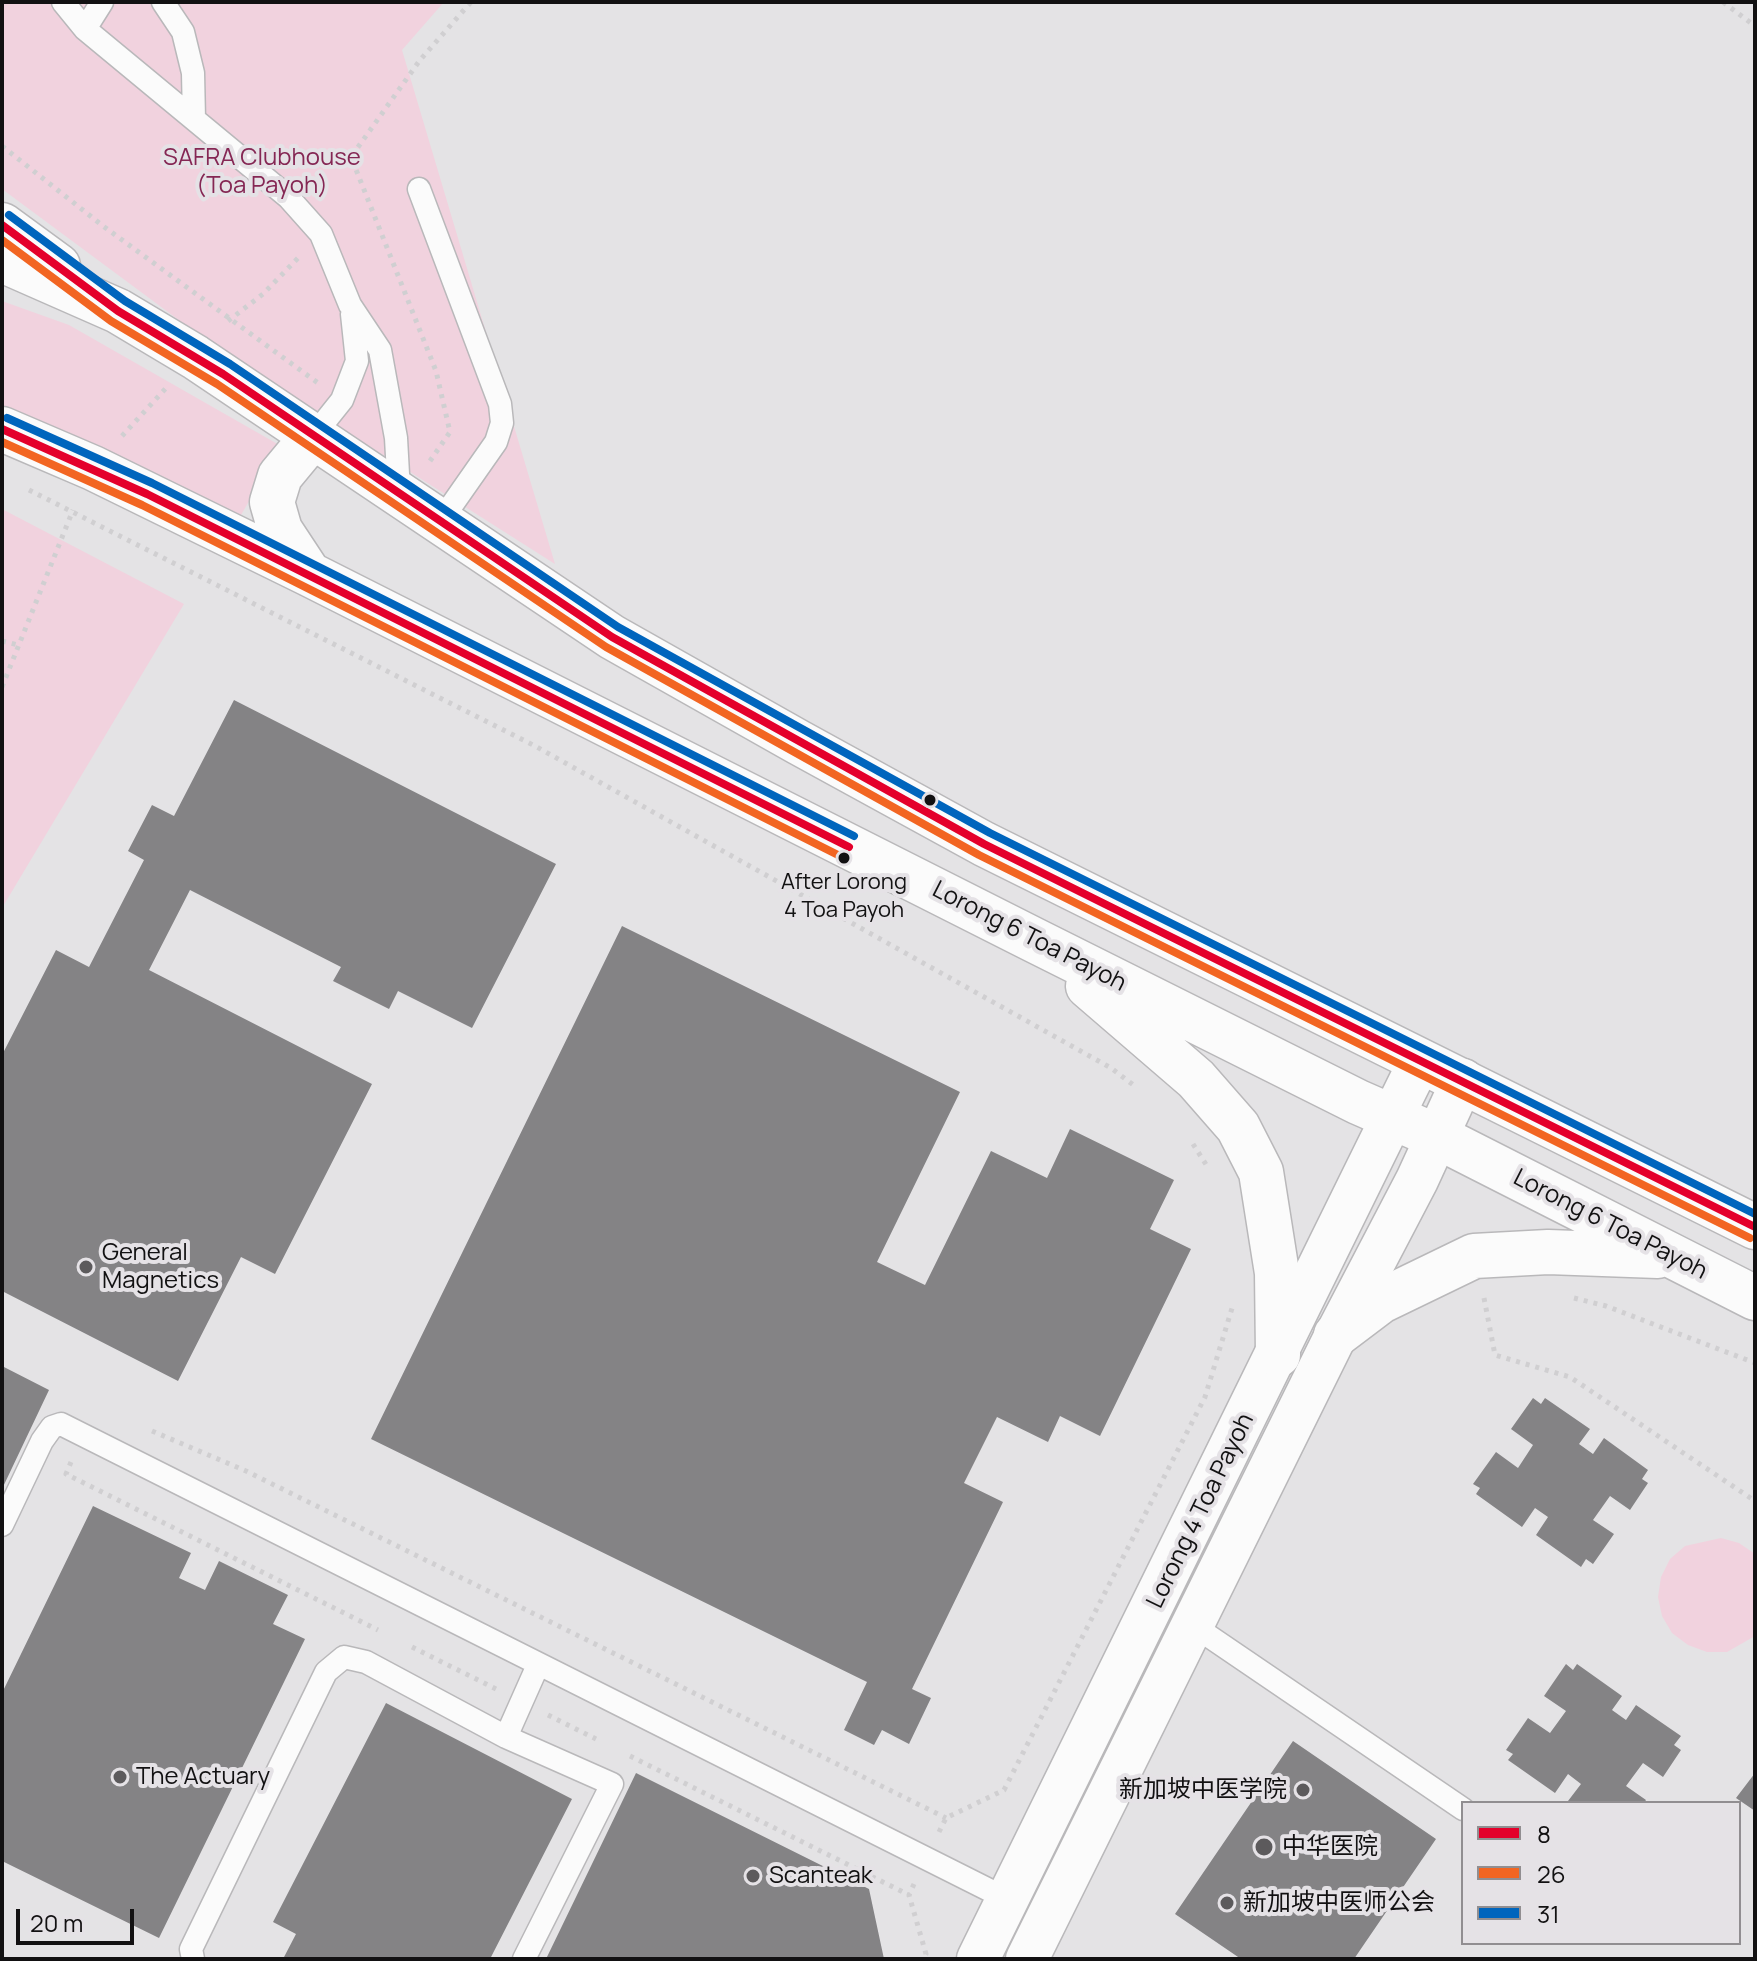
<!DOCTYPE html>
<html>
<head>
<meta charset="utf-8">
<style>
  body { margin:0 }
  #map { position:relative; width:1757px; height:1961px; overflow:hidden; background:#e4e3e5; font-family:Manrope,sans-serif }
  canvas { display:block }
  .frame { position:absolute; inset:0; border:4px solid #121112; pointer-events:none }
  .legend { position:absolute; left:1461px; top:1801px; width:280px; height:144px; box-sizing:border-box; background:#e5e2e6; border:2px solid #918e91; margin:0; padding:10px 14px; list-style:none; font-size:24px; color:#121112 }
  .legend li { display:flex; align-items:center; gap:16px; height:40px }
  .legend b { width:40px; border:2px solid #918e91 }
  .scale { position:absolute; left:16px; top:1909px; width:118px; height:36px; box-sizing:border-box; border:4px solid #121112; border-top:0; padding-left:10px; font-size:24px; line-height:28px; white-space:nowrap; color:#121112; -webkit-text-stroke:6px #e5e2e6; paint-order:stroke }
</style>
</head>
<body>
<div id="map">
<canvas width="1757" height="1961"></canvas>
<div class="frame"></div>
<ul class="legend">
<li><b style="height:10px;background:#e4002b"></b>8</li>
<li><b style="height:10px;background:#f26522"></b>26</li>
<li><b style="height:10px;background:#0065bd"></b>31</li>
</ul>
<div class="scale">20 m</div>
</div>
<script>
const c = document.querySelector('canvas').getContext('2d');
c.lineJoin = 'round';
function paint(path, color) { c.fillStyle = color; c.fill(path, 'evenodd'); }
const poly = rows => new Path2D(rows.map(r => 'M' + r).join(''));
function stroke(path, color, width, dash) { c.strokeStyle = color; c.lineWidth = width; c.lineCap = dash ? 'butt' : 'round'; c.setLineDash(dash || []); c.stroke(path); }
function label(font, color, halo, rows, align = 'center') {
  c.font = font + ' Manrope,"Noto Sans SC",sans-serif'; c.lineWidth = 8; c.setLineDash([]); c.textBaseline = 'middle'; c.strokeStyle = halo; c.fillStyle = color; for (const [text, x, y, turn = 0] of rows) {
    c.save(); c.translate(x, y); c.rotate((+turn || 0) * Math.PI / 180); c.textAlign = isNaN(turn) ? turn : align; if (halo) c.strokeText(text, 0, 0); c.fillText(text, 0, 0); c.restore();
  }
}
paint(poly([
  [2,2,444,2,402,50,555,564,226,355,2,189],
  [2,301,69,325,281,446,241,515,2,407],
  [2,509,184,604,2,908],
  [1721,1538,1739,1543,1755,1554,1755,1636,1727,1652,1707,1652,1688,1645,1672,1633,1662,1616,1658,1597,1661,1577,1670,1559,1685,1546]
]), '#f1d2de');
paint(poly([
  [234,700,556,864,472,1028,398,991,389,1009,333,981,341,967,190,890,149,970,372,1084,275,1274,241,1257,178,1381,2,1291,2,1055,56,950,89,967,144,860,128,851,152,805,174,816],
  [622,926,960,1092,877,1262,925,1285,991,1151,1047,1178,1070,1129,1174,1180,1150,1229,1191,1249,1100,1436,1060,1416,1048,1442,997,1417,964,1483,1003,1502,912,1689,931,1698,909,1744,882,1730,874,1745,844,1730,867,1682,371,1439],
  [2,1366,49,1390,2,1489],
  [1533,1398,1541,1404,1545,1398,1590,1429,1579,1444,1593,1454,1604,1438,1648,1470,1642,1479,1648,1483,1630,1510,1610,1496,1593,1520,1614,1534,1593,1564,1586,1559,1581,1567,1536,1535,1548,1517,1535,1508,1522,1527,1476,1494,1480,1488,1473,1484,1496,1452,1518,1468,1533,1445,1511,1429],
  [93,1506,191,1553,179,1578,205,1590,219,1561,288,1595,273,1624,305,1639,159,1938,2,1861,2,1693],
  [1566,1664,1573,1670,1577,1664,1622,1696,1612,1710,1626,1720,1636,1705,1681,1736,1674,1745,1681,1750,1663,1777,1643,1763,1626,1786,1646,1800,1644,1803,1571,1803,1568,1801,1581,1784,1568,1774,1555,1793,1508,1760,1513,1754,1506,1750,1528,1718,1550,1733,1566,1711,1544,1696],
  [386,1703,572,1799,490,1959,283,1959,296,1934,273,1922],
  [1293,1741,1436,1839,1354,1959,1241,1959,1175,1914],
  [636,1773,869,1889,884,1959,546,1959],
  [1755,1773,1755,1811,1736,1798]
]), '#848385');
const lane = poly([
  [63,2,85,29,288,197,321,234,350,305,380,350,396,438,399,492],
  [163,2,183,32,193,73,194,119],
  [85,29,102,2],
  [419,189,500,404,502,423,496,442,440,522],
  [314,435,342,400,357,361,352,314],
  [2,1525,42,1441,52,1427,61,1424,1009,1900],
  [1194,1626,1463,1809],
  [506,1737,538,1665],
  [193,1959,191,1949,326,1672,344,1657,366,1662,506,1737,612,1784,524,1959]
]);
const street = poly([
  [978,1959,1420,1061],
  [1027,1959,1336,1335,1417,1180,1463,1080]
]);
const secondary = poly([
  [2,225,58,266],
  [2,260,118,311,195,357,612,637,798,742,984,844,1755,1227],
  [2,429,93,468,309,574,1034,940,1358,1102,1438,1137,1755,1298],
  [309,574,280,530,272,502,280,476,314,435],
  [1088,986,1196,1079,1238,1127,1261,1172,1277,1273,1278,1355],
  [1336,1335,1381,1301,1474,1256,1548,1252,1658,1256]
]);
stroke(lane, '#b9b8ba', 25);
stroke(street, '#b9b8ba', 45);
stroke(secondary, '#b9b8ba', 47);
stroke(poly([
  [1723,2,1755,26],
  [2,146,103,226,318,383],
  [228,321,263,294,298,258],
  [122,436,167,387],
  [430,461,450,432,436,371,351,157,420,60,471,2],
  [29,490,535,746,1111,1068,1136,1087],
  [2,641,18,645],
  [2,687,73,510],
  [1193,1144,1207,1166],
  [1484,1298,1495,1355,1570,1377,1755,1501],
  [1574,1298,1606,1306,1755,1363],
  [152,1431,246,1471,946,1818],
  [71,1462,66,1474,378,1630],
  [412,1647,496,1689],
  [548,1715,596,1739],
  [630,1756,909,1895],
  [939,1832,946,1818,1004,1790,1205,1397,1233,1305],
  [914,1884,909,1895,926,1954,923,1959]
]), '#d0cfd1', 5, [4, 6]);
stroke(lane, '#fbfbfb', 22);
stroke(street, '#fbfbfb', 42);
stroke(secondary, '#fbfbfb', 44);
stroke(poly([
  [2,225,118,311,223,374,612,637,984,844,1755,1227],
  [2,429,147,494,849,847]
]), '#e4002b', 8);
stroke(poly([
  [2,240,111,321,217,384,606,647,979,855,1750,1238],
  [2,442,142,505,844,858]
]), '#f26522', 8);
stroke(poly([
  [9,215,125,301,230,364,618,627,990,833,1755,1214],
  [7,418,152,483,854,836]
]), '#0065bd', 8);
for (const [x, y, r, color] of [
  [930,800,7,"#121112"],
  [844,858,7,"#121112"],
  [86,1267,8,"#5c5a5c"],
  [120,1777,8,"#5c5a5c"],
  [1303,1790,8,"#5c5a5c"],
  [1264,1847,10,"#5c5a5c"],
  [753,1876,8,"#5c5a5c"],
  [1227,1903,8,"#5c5a5c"]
]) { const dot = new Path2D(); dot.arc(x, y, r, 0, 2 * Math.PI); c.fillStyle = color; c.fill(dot); stroke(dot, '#e5e2e6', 3); }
label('22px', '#121112', '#e5e2e6', [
  ["After Lorong",844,883],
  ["4 Toa Payoh",844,911]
]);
label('24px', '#852754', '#e5e2e6', [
  ["SAFRA Clubhouse",262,158],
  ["(Toa Payoh)",262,186]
]);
label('24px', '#121112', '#e5e2e6', [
  ["Lorong 6 Toa Payoh",1029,937,27],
  ["Lorong 6 Toa Payoh",1610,1225,27],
  ["Lorong 4 Toa Payoh",1201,1511,-64]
]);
label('24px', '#121112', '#e5e2e6', [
  ["General",102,1253],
  ["Magnetics",102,1281],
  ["The Actuary",136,1777],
  ["新加坡中医学院",1287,1790,"right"],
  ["中华医院",1282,1847],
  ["Scanteak",769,1876],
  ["新加坡中医师公会",1243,1903]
], 'left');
</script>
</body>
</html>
